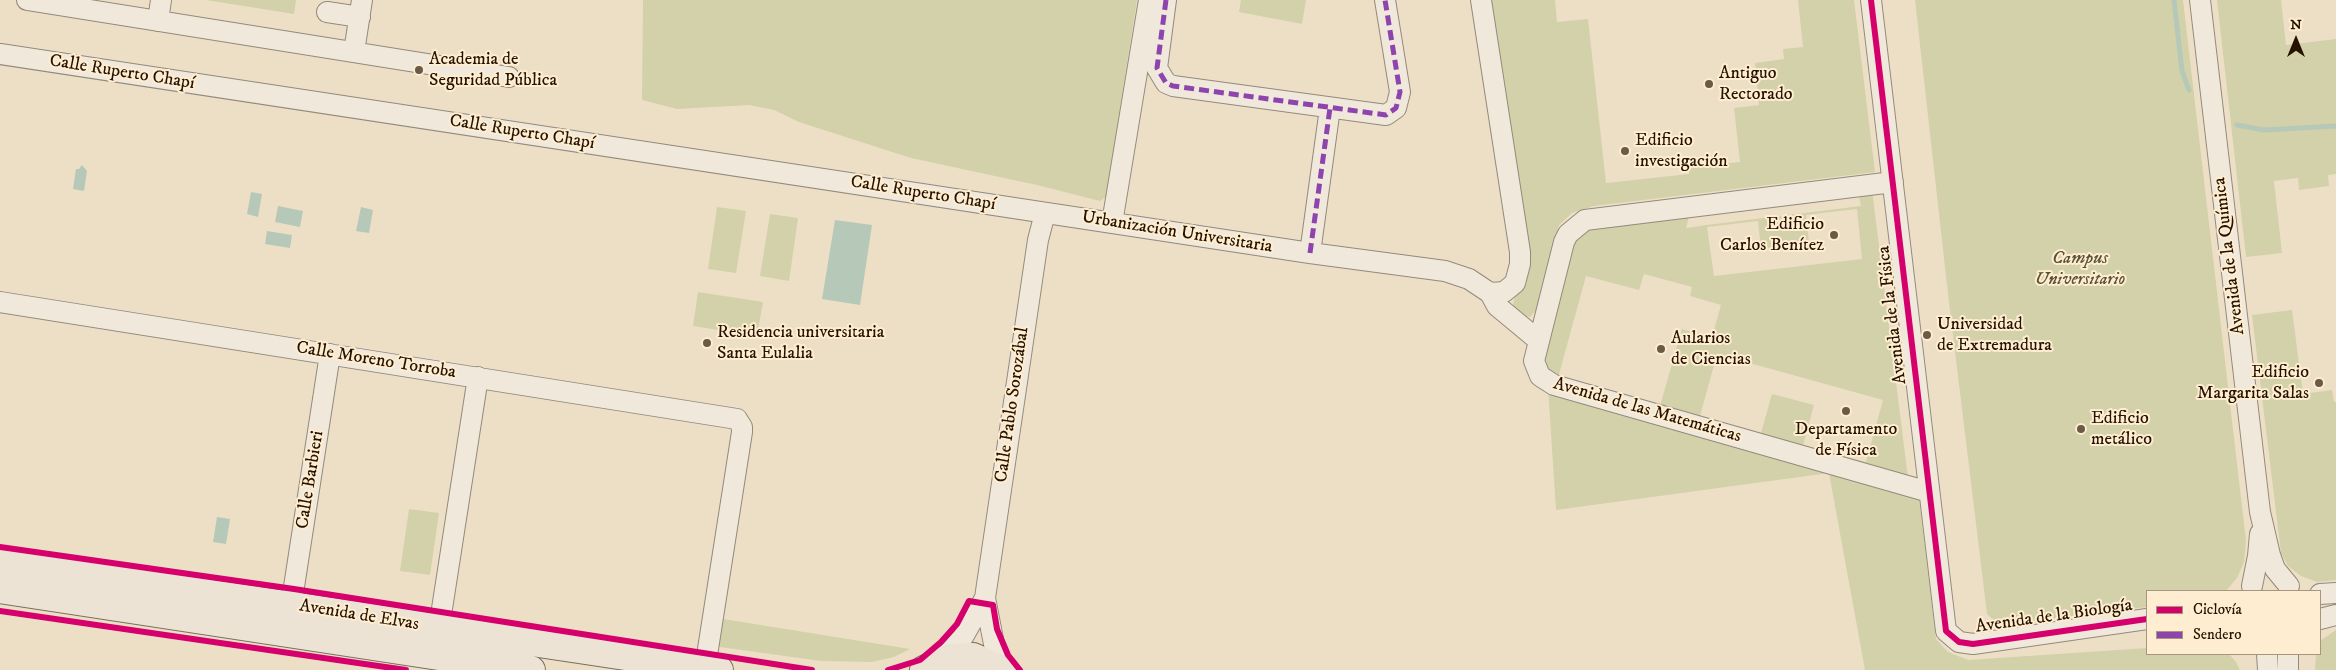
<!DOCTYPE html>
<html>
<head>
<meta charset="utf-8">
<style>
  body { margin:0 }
  #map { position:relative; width:2336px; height:670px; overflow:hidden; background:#eddfc6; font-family:"IM FELL DW Pica",serif }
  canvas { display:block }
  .legend { position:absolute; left:2146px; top:590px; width:175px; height:65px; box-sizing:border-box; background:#feedd0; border:1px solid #a7967d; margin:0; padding:6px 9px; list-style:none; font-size:15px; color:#251300 }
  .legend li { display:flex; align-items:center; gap:10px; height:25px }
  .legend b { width:25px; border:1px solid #a7967d }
  .north { position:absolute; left:2271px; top:15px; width:50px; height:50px; -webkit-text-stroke:4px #feedd0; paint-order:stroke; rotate:0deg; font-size:14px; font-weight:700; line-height:20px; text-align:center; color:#251300 }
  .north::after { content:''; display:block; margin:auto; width:18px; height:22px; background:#251300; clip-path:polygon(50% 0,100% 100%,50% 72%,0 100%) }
</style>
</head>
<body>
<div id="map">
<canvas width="2336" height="670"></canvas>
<ul class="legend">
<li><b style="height:6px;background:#d6006c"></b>Ciclovía</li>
<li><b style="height:6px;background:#8e44ad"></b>Sendero</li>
</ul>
<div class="north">N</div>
</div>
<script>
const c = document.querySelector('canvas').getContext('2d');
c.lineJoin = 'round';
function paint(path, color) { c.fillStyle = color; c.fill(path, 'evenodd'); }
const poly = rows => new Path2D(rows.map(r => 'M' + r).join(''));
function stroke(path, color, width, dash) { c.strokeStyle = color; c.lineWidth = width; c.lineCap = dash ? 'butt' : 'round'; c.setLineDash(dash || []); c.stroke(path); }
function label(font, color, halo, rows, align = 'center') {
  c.font = font + ' "IM FELL DW Pica",serif'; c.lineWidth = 4; c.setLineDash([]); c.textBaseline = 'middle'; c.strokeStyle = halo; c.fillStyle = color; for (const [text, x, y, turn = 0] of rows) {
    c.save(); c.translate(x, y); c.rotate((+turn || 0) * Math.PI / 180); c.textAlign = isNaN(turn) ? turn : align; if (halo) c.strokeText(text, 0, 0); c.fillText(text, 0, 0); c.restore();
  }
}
paint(poly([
  [206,0,296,0,294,14],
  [643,0,1137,0,1106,197,1100,201,1037,185,911,158,799,122,774,110,749,105,677,109,642,100],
  [1241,0,1306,0,1302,24,1239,12],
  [1487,0,1555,0,1557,22,1588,19,1606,183,1689,174,1689,167,1740,162,1734,108,1759,105,1755,63,1784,59,1783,49,1803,47,1798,0,1854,0,1875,172,1594,206,1572,213,1559,225,1538,308,1530,317,1519,315,1513,306,1515,294,1524,284,1528,235],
  [1915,0,2183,0,2246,541,2244,562,2237,578,2226,591,2147,591,2147,607,1999,625,1987,614,1948,294],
  [2217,0,2281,0,2286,45,2336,39,2336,174,2328,175,2329,186,2299,190,2298,178,2274,181,2282,253,2246,257],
  [1872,190,1908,478,1555,378,1546,372,1541,357,1571,239,1588,226,1690,213,1686,228,1707,225,1861,206,1858,192],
  [1857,209,1862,259,1714,276,1707,227,1758,221,1761,249,1809,243,1806,215],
  [1644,274,1692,287,1690,296,1721,305,1712,337,1682,329,1660,406,1558,378,1586,276,1639,290],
  [1717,354,1883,400,1866,462,1803,445,1814,405,1772,394,1761,433,1700,416],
  [717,207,746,211,736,273,708,269],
  [770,214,798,218,789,281,760,276],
  [698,292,763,302,757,336,693,326],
  [2292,310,2303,394,2332,390,2334,402,2336,402,2336,580,2317,582,2301,576,2288,566,2281,553,2252,315],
  [1548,387,1919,498,1936,639,1948,652,1968,660,2147,648,2147,654,2229,654,2236,662,2240,670,1865,670,1829,473,1556,510],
  [409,509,439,513,430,575,400,571],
  [717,618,910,649,894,657,872,662,821,661,713,646],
  [2336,630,2336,670,2315,670,2316,654,2320,654,2320,641]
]), '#d2d1a9');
paint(poly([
  [82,165,87,171,84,191,73,189,76,169,79,169],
  [251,192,262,194,258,217,247,214],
  [278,206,303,211,300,227,275,222],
  [361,207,373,210,369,233,356,231],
  [835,220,872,225,860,305,822,299],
  [267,231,292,235,290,248,265,244],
  [217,517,230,519,226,544,213,542]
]), '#b6c8b8');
stroke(poly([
  [2174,0,2182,71,2189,90],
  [2237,125,2264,130,2336,126]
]), '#b6c8b8', 5);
const minor = poly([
  [27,0,509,77],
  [1166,0,1157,68,1166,83,1173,86,1386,115,1396,108,1400,92,1385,0],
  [1481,0,1520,252,1520,264,1515,283,1504,292,1490,293],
  [1871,0,1946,631,1959,642,1973,644,2147,619],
  [2200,0,2260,512,2270,555,2275,569,2289,586],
  [327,12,360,17],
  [158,21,161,0],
  [354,52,362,0],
  [0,54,1310,253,1445,271,1469,279,1490,293,1497,306,1538,340],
  [1893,182,1585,220,1568,234,1564,242,1534,361,1540,376,1554,385,1929,492],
  [1112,223,1149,0],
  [1310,253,1330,108],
  [0,302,737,419,742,427,742,432,705,668],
  [2252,586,2258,556,2260,534],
  [2320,594,2336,593],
  [291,606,330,354],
  [2320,619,2336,615],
  [439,628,478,377],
  [2267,654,2268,670],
  [2288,654,2288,670],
  [941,661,963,637,985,598],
  [1005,670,994,644,985,598,1038,240,1045,213]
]);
const highway = poly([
  [0,562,719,670],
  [0,589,531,670],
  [924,670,949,658,973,657,1002,670]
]);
stroke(minor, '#948a7b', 22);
stroke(highway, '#786f60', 30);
stroke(minor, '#efe8db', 20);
stroke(highway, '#ece3d5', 28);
stroke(poly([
  [1166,0,1157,68,1166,83,1173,86,1386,115,1396,108,1400,92,1385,0],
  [1310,253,1330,108]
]), '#8e44ad', 5, [10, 5]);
stroke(poly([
  [1871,0,1946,631,1959,642,1973,644,2147,619],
  [0,547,294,589,812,670],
  [0,611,406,670],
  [888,670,920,660,941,642,957,624,969,601,993,605,997,629,1008,655,1020,670]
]), '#d6006c', 6);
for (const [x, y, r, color] of [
  [419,70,5,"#6b5a45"],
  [1709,84,5,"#6b5a45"],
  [1625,151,5,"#6b5a45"],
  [1834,235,5,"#6b5a45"],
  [1927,335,5,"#6b5a45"],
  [707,343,5,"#6b5a45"],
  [1661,349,5,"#6b5a45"],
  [2319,383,5,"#6b5a45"],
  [1846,411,5,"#6b5a45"],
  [2081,429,5,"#6b5a45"]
]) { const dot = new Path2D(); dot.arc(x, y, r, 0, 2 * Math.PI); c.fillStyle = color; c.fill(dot); stroke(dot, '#feedd0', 2); }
label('18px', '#251300', '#feedd0', [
  ["Academia de",429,60],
  ["Seguridad Pública",429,81],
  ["Antiguo",1719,74],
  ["Rectorado",1719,95],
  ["Edificio",1635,141],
  ["investigación",1635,162],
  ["Edificio",1824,225,"right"],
  ["Carlos Benítez",1824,246,"right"],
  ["Universidad",1937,325],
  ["de Extremadura",1937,346],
  ["Residencia universitaria",717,333],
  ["Santa Eulalia",717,354],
  ["Aularios",1671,339],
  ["de Ciencias",1671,360],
  ["Edificio",2309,373,"right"],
  ["Margarita Salas",2309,394,"right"],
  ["Edificio",2091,419],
  ["metálico",2091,440],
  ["Departamento",1846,430,"center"],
  ["de Física",1846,451,"center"]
], 'left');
label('18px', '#251300', '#feedd0', [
  ["Calle Ruperto Chapí",122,73,9],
  ["Calle Ruperto Chapí",522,133,9],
  ["Calle Ruperto Chapí",923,194,9],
  ["Urbanización Universitaria",1177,233,9],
  ["Avenida de la Química",2230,256,-97],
  ["Avenida de la Física",1893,315,-97],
  ["Calle Moreno Torroba",376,361,9],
  ["Calle Pablo Sorozábal",1013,405,-82],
  ["Avenida de las Matemáticas",1647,411,16],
  ["Calle Barbieri",311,480,-81],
  ["Avenida de Elvas",359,616,9],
  ["Avenida de la Biología",2054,617,-8]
]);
label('italic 18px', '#5a5133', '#feedd0', [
  ["Campus",2080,259],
  ["Universitario",2080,280]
]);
</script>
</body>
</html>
